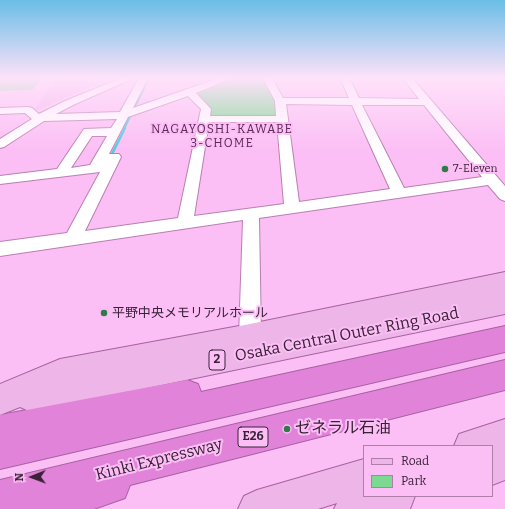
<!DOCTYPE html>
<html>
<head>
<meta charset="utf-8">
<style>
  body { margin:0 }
  #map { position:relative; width:505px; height:509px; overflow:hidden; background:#fcbff5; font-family:Bitter,serif }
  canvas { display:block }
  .legend { position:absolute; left:363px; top:445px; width:130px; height:52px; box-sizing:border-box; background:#fcbff5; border:1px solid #ae80a9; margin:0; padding:5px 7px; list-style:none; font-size:12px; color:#392237 }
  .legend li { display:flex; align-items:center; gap:8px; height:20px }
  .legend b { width:20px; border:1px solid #ae80a9 }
  .north { position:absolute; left:12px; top:457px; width:40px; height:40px; -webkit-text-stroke:3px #fcbff5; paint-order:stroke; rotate:269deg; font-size:11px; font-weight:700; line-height:16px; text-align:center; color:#392237 }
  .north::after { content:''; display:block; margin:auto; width:14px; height:18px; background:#392237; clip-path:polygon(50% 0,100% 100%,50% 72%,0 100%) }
</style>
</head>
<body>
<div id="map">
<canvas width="505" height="509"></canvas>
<ul class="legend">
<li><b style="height:5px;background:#eeb5e9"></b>Road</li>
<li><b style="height:11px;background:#7bd992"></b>Park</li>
</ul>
<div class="north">N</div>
</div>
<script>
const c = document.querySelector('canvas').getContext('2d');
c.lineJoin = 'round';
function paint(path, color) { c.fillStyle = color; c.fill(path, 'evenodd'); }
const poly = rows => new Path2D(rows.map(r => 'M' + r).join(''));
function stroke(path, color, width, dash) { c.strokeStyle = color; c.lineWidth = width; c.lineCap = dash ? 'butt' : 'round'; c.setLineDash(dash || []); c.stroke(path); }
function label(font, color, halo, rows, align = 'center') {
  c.font = font + ' Bitter,"Noto Sans JP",serif'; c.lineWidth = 4; c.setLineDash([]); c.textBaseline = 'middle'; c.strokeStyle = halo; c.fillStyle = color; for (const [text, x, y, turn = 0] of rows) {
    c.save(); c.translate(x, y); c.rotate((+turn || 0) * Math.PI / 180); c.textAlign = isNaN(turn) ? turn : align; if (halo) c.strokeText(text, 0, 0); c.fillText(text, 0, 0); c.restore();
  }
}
paint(poly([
  [56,78,108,78,102,82,37,110,35,109]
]), '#f2b1eb');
paint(poly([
  [0,78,43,78,32,90,0,91],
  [236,78,264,78,276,101,278,116,274,117,208,117,197,94]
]), '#7bd992');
stroke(poly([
  [124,129,149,78]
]), '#4acde3', 2);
stroke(poly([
  [110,158,125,128]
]), '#4acde3', 2.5);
const minor = poly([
  [121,78,134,78,73,105,56,114,120,112,139,78,148,78,133,108,219,78,233,78,196,93,211,109,210,116,276,116,275,101,263,78,272,78,283,98,349,98,340,78,349,78,359,98,419,99,403,78,412,78,505,186,505,201,500,199,488,185,259,218,261,337,258,344,250,347,242,344,239,337,243,220,0,256,0,242,67,233,100,172,0,184,0,176,57,169,84,129,111,128,117,119,44,121,4,147,0,148,0,139,32,119,25,113,0,114,0,108,28,107,32,108,39,114,65,101,121,78],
  [188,96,201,109,178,218,85,231,121,157,119,154,109,154,128,117,188,96],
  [286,104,352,105,390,189,299,202,286,104],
  [362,105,424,105,482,177,404,188,362,105],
  [209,122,277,122,284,204,194,216,209,122],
  [92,136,107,136,90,165,71,168,92,136]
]);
const major = poly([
  [505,272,505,292,488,296,505,292,505,314,31,412,20,407,0,415,0,384,60,359,250,324,505,272],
  [505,419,505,480,492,485,492,446,454,446,459,434,505,419],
  [364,459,364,496,415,496,410,509,334,509,337,503,318,509,238,509,244,496,257,490,364,459]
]);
const highway = poly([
  [505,326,505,352,0,469,0,415,187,380,198,384,201,392,505,326],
  [505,360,505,390,130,485,125,498,94,509,0,509,0,480,505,360]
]);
stroke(minor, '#b87fb2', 2);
stroke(major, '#a761a1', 2);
stroke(highway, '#a761a1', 2);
paint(minor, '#fff');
paint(major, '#eeb5e9');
paint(highway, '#e283da');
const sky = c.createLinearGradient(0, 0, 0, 150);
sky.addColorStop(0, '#69bee6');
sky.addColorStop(0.52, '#fee2fa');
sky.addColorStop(1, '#fee2fa00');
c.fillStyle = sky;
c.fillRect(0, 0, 505, 150);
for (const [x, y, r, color] of [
  [445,169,4,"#317946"],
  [104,313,4,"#317946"],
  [287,429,4,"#317946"]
]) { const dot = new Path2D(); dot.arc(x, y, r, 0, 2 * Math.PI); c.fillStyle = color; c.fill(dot); stroke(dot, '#fcbff5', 1.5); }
label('11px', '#392237', '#fcbff5', [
  ["7-Eleven",453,169]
], 'left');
c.letterSpacing = '1px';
label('12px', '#5c2958', '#fcbff5', [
  ["NAGAYOSHI-KAWABE",222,130],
  ["3-CHOME",222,144]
]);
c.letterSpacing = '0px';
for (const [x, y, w] of [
  [217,360,16],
  [253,437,30]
]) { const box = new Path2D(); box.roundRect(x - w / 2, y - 10, w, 20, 3); c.fillStyle = '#fcbff5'; c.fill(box); stroke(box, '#392237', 1); }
label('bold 12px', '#392237', null, [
  ["2",217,360],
  ["E26",253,437]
]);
label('13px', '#392237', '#fcbff5', [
  ["平野中央メモリアルホール",112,313]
], 'left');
label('16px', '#392237', '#fcbff5', [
  ["Osaka Central Outer Ring Road",347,335,-11],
  ["Kinki Expressway",159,460,-14]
]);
label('16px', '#392237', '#fcbff5', [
  ["ゼネラル石油",295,429]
], 'left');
</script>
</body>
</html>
